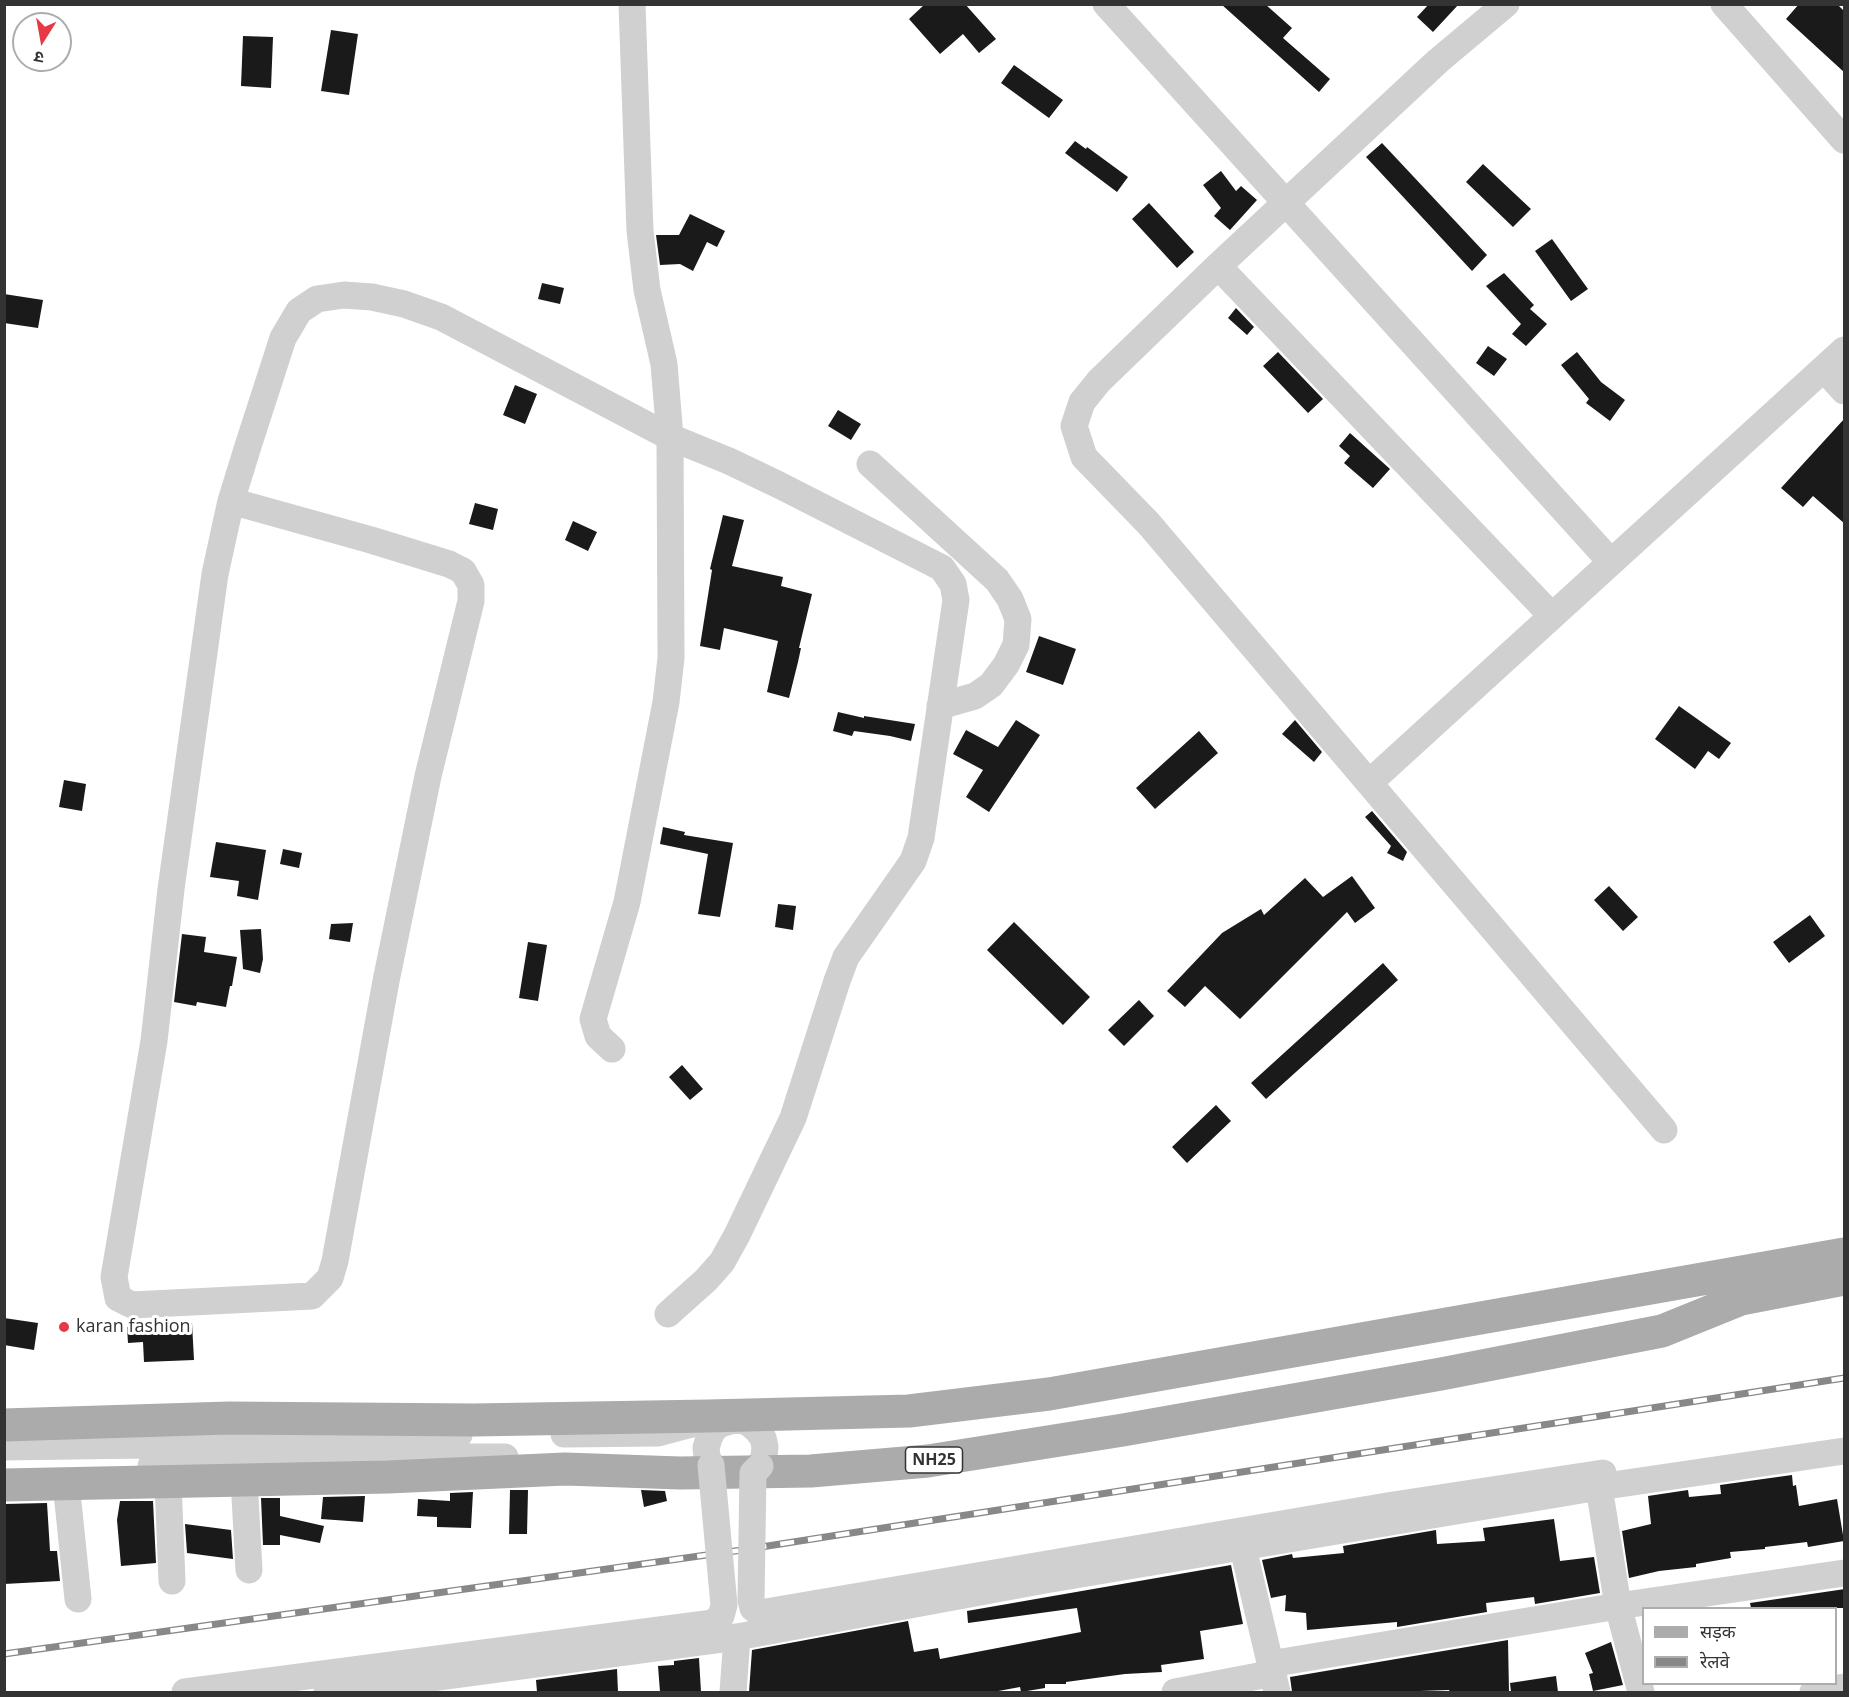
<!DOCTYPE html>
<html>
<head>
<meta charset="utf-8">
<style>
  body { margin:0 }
  #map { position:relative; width:1849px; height:1697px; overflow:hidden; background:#fff; font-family:"Open Sans","Noto Sans Devanagari",sans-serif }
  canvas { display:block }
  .frame { position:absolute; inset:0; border:6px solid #333; pointer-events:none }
  .legend { position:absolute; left:1642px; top:1607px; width:195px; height:78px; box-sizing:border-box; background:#fff; border:2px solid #adadad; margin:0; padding:8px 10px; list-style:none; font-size:18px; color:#333 }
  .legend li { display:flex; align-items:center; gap:12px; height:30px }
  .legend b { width:30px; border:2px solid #adadad }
  .north { position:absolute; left:12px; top:12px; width:60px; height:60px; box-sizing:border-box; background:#fff; border:2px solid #adadad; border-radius:50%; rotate:191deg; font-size:16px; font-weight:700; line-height:24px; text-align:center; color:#333 }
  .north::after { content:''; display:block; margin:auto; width:21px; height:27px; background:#e63946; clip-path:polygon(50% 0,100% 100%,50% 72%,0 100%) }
</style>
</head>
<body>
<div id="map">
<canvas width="1849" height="1697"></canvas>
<div class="frame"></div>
<ul class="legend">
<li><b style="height:8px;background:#ababab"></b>सड़क</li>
<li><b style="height:8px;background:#888"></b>रेलवे</li>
</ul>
<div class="north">उ</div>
</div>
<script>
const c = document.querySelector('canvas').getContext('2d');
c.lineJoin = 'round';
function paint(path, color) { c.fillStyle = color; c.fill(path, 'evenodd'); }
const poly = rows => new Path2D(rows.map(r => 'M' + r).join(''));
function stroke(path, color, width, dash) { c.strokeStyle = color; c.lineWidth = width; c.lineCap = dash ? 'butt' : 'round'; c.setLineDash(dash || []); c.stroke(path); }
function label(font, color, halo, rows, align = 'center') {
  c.font = font + ' "Open Sans",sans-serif'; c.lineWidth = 6; c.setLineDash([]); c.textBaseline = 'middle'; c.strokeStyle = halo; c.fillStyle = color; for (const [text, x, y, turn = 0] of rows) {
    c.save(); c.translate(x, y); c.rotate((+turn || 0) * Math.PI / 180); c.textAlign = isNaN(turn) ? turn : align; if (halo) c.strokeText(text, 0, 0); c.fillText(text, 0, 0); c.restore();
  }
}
paint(poly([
  [925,4,965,4,996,39,979,53,963,34,940,54,909,19],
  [1221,4,1265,4,1292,28,1283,38,1330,79,1319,92],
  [1429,4,1459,4,1433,32,1417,17],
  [1799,4,1837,4,1845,12,1845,73,1786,19],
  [331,30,358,34,349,95,321,91],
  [243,36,273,37,271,88,241,86],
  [1014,65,1063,100,1049,118,1001,83],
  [1075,141,1086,149,1087,147,1128,177,1117,192,1065,153],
  [1382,143,1487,255,1472,271,1366,157],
  [1483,164,1531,209,1513,227,1466,182],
  [1221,171,1236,191,1241,186,1257,200,1230,230,1214,216,1221,208,1203,185],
  [1149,203,1194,252,1177,268,1132,219],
  [690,214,725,231,717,247,707,242,693,271,680,264,660,265,656,235,679,235],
  [1552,239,1588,289,1571,301,1535,251],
  [1504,273,1534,305,1530,309,1547,324,1526,346,1512,334,1521,324,1486,286],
  [542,283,564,288,560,304,538,299],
  [4,294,43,300,38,328,4,323],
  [1236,308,1254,327,1247,335,1228,318],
  [1488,346,1507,359,1494,376,1476,363],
  [1278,352,1323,399,1308,413,1263,366],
  [1577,352,1601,382,1625,400,1610,421,1586,403,1589,399,1561,365],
  [515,385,537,394,525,424,503,415],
  [838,410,861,424,851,440,828,426],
  [1845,418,1845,524,1813,496,1803,507,1781,488],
  [1350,433,1390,469,1373,488,1344,463,1350,456,1339,446],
  [475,503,498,509,493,530,469,524],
  [723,515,744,520,732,566,783,577,781,586,812,594,799,648,801,648,798,662,789,698,767,692,778,641,724,628,720,650,700,646,712,570,710,569],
  [573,521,597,532,588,551,565,540],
  [1039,636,1076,649,1063,685,1026,672],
  [1679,706,1731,743,1719,759,1708,751,1695,769,1655,739],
  [838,712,864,718,864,716,915,724,911,741,890,736,854,731,852,736,833,731],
  [1016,720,1040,735,989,812,966,797,983,770,953,754,966,730,998,747],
  [1295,720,1322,752,1314,762,1282,734],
  [1199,731,1218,753,1155,809,1136,788],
  [64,780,86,784,82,811,59,807],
  [1372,811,1407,852,1403,861,1387,853,1391,846,1365,817],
  [663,827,685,832,684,835,733,843,720,917,698,914,708,854,660,844],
  [216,842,266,850,258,900,237,896,239,881,210,877],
  [283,849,302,853,299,868,280,864],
  [1352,876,1375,908,1355,923,1347,912,1240,1019,1205,986,1185,1007,1167,991,1222,933,1261,909,1264,915,1305,878,1323,897],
  [1609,886,1638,917,1623,931,1594,900],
  [778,904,796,906,793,930,775,927],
  [1810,915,1825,936,1789,963,1773,942],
  [1014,922,1090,997,1063,1025,987,950],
  [353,923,350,942,329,939,331,924],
  [261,929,263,959,260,973,243,969,240,930],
  [182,934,206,937,204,952,237,957,232,986,230,986,226,1007,197,1002,196,1006,174,1002],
  [528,942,547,945,538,1001,519,998],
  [1383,963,1398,980,1266,1099,1251,1083],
  [1139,1000,1154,1016,1124,1046,1108,1030],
  [682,1065,703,1089,690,1100,669,1077],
  [1216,1105,1231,1121,1187,1163,1172,1147],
  [4,1318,38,1323,34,1350,4,1345],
  [192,1323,194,1360,144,1362,143,1342,128,1343,127,1327],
  [1792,1475,1793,1486,1796,1485,1799,1506,1837,1499,1844,1541,1808,1547,1807,1542,1765,1547,1765,1549,1730,1552,1731,1558,1696,1564,1696,1567,1659,1571,1629,1578,1622,1531,1651,1524,1648,1496,1688,1490,1689,1497,1721,1494,1720,1485],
  [510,1490,528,1490,527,1534,509,1534],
  [641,1490,665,1491,667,1501,644,1507],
  [473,1492,471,1528,437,1527,437,1517,417,1516,418,1499,450,1501,450,1493],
  [365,1496,363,1522,321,1519,323,1497],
  [261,1498,280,1498,280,1516,324,1526,320,1543,280,1535,280,1545,263,1545],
  [120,1501,153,1501,156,1563,121,1566,117,1520],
  [47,1503,50,1551,57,1551,60,1581,4,1584,4,1504],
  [1554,1519,1560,1561,1594,1557,1600,1593,1535,1604,1534,1597,1486,1603,1487,1612,1397,1627,1397,1622,1307,1630,1306,1613,1285,1611,1286,1595,1271,1598,1262,1560,1292,1554,1293,1558,1344,1553,1343,1546,1436,1530,1437,1544,1485,1541,1483,1528],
  [185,1524,231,1530,233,1559,187,1553],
  [1231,1565,1243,1624,1200,1631,1204,1659,1161,1665,1162,1672,1125,1674,1066,1682,1066,1684,1045,1684,1045,1688,1021,1692,1020,1687,993,1692,749,1692,752,1650,908,1621,914,1652,938,1648,940,1659,1081,1632,1077,1608,968,1623,967,1611],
  [1845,1589,1845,1608,1751,1608,1750,1603],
  [1508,1640,1509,1692,1450,1692,1449,1690,1391,1692,1292,1692,1290,1677],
  [1611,1642,1623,1685,1593,1691,1589,1674,1593,1673,1585,1653],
  [699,1658,701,1692,660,1692,658,1666,674,1665,674,1661],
  [617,1669,618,1692,537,1692,536,1680],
  [1556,1676,1558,1692,1511,1692,1510,1683]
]), '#1a1a1a');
stroke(poly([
  [1106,4,1611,562],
  [1506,4,1438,61,1218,266,1099,381,1082,402,1074,426,1084,457,1149,524,1664,1130],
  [1724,4,1844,140],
  [1218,266,1552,616],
  [1824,369,1844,391],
  [870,464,997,580,1010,599,1018,619,1016,645,1006,665,991,685,975,696,940,706],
  [231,501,371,540,449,564,463,571,471,585,471,601,428,776,386,981,335,1261,330,1278,312,1296,132,1305,118,1298,114,1277,154,1041,171,889,215,574,231,501,249,443,283,338,299,311,317,299,344,295,372,297,404,304,441,317,670,437,729,461,779,485,942,568,953,584,956,600,921,838,913,861,846,957,837,981,793,1118,737,1235,722,1262,706,1280,668,1314],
  [1369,783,1844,350],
  [612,1049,598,1036,593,1019,627,902,666,702,671,658,670,437,664,364,647,290,640,231,632,4],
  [564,1434,658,1433,692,1424],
  [4,1447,145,1445,459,1435],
  [151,1466,437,1457,505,1457],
  [718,1472,711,1465,707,1457,706,1448,709,1438,713,1430,720,1424,730,1421,740,1420,749,1423,757,1430,763,1438,765,1447,764,1457,760,1466],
  [244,1479,249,1570],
  [168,1482,172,1581],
  [66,1483,78,1599],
  [1599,1487,1618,1606,1641,1692],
  [1243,1548,1277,1692],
  [1270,1664,1618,1606,1844,1573],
  [327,1692,737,1637,1045,1580,1599,1487,1844,1451],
  [733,1692,737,1637],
  [1175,1692,1274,1673],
  [1813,1692,1844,1687]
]), '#d0d0d0', 27);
stroke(poly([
  [4,1425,229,1418,474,1420,708,1416,909,1411,1049,1394,1844,1254],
  [4,1485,388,1477,565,1469,680,1473,811,1471,928,1461,1123,1430,1441,1374,1662,1331,1741,1299,1844,1279]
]), '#ababab', 33);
const rail = poly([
  [4,1654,742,1550,1844,1378]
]);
stroke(rail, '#888', 7);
stroke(rail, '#fff', 4.5, [14]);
stroke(poly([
  [760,1466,753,1473,751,1600,753,1608,760,1613,1387,1506,1603,1473],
  [185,1692,713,1623,721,1616,724,1605,711,1465]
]), '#d0d0d0', 27);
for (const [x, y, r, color] of [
  [64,1327,6,"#e63946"]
]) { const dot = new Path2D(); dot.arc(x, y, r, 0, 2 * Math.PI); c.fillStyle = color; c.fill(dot); stroke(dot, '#fff', 2); }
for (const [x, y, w] of [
  [934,1460,57]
]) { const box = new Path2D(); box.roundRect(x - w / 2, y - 13, w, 26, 4.5); c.fillStyle = '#fff'; c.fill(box); stroke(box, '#333', 1.5); }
label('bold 16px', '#333', null, [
  ["NH25",934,1460]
]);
label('18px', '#333', '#fff', [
  ["karan fashion",76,1327]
], 'left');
</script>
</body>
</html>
